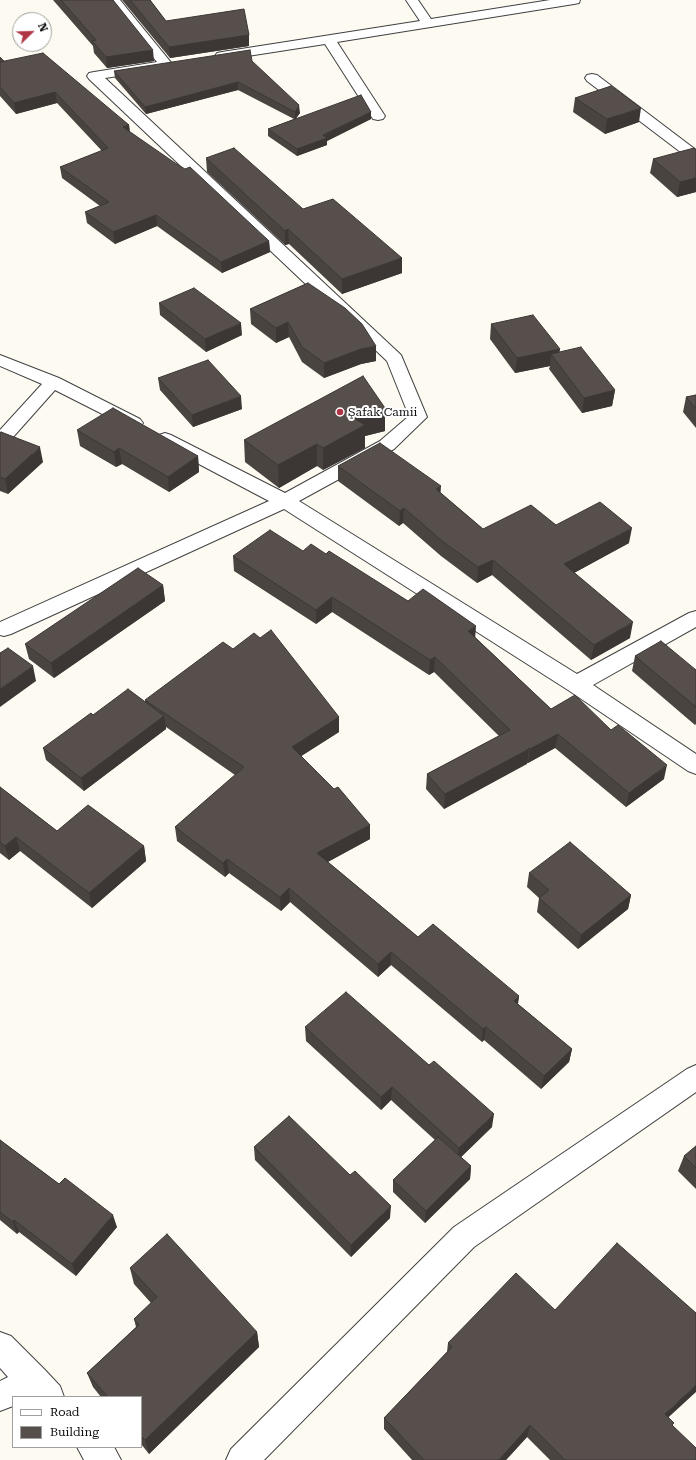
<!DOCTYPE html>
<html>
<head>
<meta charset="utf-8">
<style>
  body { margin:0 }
  #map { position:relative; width:696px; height:1460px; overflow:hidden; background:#fdfaf1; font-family:"Roboto Serif",serif }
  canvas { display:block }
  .legend { position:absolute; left:12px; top:1396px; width:130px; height:52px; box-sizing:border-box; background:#fff; border:1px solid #9f9f9f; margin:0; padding:5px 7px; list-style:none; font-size:12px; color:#0e0e0e }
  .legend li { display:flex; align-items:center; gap:8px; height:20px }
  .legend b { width:20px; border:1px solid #9f9f9f }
  .north { position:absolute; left:12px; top:12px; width:40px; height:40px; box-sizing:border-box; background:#fff; border:1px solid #9f9f9f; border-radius:50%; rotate:67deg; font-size:11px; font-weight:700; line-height:16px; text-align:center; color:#0e0e0e }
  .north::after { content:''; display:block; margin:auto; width:14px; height:18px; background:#af3645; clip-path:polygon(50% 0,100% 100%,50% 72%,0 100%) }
</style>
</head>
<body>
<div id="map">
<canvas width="696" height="1460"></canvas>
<ul class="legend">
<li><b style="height:5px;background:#fff"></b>Road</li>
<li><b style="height:11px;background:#564f4c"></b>Building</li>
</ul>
<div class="north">N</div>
</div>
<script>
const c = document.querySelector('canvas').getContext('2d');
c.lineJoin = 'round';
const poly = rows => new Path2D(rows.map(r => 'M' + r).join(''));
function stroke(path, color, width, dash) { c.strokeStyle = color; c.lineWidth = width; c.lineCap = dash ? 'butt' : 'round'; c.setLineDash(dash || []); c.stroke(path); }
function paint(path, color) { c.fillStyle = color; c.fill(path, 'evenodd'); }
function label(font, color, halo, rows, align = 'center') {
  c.font = font + ' "Roboto Serif",serif'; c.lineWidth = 4; c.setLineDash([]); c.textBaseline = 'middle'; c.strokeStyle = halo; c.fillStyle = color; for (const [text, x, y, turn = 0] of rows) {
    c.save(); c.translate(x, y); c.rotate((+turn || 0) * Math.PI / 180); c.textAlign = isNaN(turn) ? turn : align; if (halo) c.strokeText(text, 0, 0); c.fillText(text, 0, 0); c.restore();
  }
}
const minor = poly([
  [107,0,120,0,173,65,171,68,166,69,105,78,401,355,427,417,394,449,299,501,577,674,689,613,696,611,696,627,593,685,696,754,696,774,688,771,568,690,284,509,11,634,4,636,0,635,0,622,269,501,159,443,156,439,159,435,165,433,171,435,285,493,380,441,409,416,387,361,89,79,87,76,89,73,94,72,157,62,107,0],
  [406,0,418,0,431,19,550,0,580,0,579,3,574,4,337,42,385,116,383,119,378,120,373,119,325,44,222,60,217,59,215,56,217,53,222,52,420,21,406,0],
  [592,74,597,75,696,150,696,161,691,160,587,81,585,78,587,75,592,74],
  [0,355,59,378,140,419,143,423,140,427,134,429,128,427,55,390,6,445,0,447,0,430,42,384,0,366,0,355],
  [696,1065,696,1092,474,1247,264,1460,226,1460,231,1449,454,1227,687,1069,696,1065],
  [0,1332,11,1336,45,1370,60,1386,64,1397,13,1397,13,1406,0,1411,0,1381,8,1377,0,1368,0,1332],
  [77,1447,114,1447,121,1460,84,1460,77,1447]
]);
stroke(minor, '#414141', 2);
paint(minor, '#fff');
paint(poly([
  [53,0,113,0,154,61,107,68,94,53,93,46],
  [122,0,150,0,166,21,249,35,249,46,170,58],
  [0,57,4,61,129,125,130,132,269,241,270,252,222,273,157,226,115,244,87,223,85,212,100,206,62,178,60,167,102,151,57,103,16,114,0,96],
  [252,61,300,113,295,119,371,112,371,119,327,141,327,145,297,156,268,136,268,129,294,119,238,90,146,114,115,78,114,71],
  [575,98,639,122,605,134,573,112],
  [696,150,696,192,677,197,650,173,653,159],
  [206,158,303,209,402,258,402,273,342,294,289,244,285,245,207,172],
  [308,283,376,361,361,364,324,378,302,362,289,337,276,343,251,324,250,309],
  [159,303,242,335,206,352,160,315],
  [491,324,560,349,559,352,615,390,612,406,582,413,549,369,550,366,515,373,490,339],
  [158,378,242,409,193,427,160,390],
  [696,395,696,428,683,412,686,397],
  [385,408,385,431,365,436,365,448,323,470,317,466,279,488,245,462,244,440],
  [77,430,198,456,199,472,169,492,122,464,116,467,80,446],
  [0,433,43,462,8,494,0,491],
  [338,466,441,493,483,529,556,525,629,543,574,573,630,638,591,660,492,575,477,583,441,556,403,523,399,526,338,481],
  [303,551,326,554,408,601,475,637,551,709,664,779,626,807,555,748,528,763,527,763,444,809,426,789,427,774,499,736,434,672,429,675,332,612,316,624,234,571,233,556],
  [163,585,165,601,54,678,29,659,25,644],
  [635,656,696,670,696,724,695,725,632,671],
  [145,700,339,717,339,732,301,756,370,825,370,839,328,862,418,937,519,996,518,1004,572,1049,569,1062,541,1089,484,1040,482,1042,391,965,378,977,290,902,281,911,229,873,225,877,177,841,175,827,235,775,166,727,166,729,84,791,46,760,43,748,93,715,145,702],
  [0,787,57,831,144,846,146,861,92,908,20,851,9,860,0,853],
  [529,873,631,895,628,909,578,949,537,912,539,898,527,887],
  [305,1027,492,1127,461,1157,471,1166,470,1179,425,1223,393,1192,393,1180,435,1140,391,1100,381,1110,306,1041],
  [0,1140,117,1227,76,1276,19,1232,17,1234,0,1220],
  [696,1146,696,1189,678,1171,684,1156],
  [254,1147,390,1218,351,1257,255,1160],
  [130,1268,257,1332,259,1347,149,1454,141,1444,141,1397,101,1397,93,1387,87,1373,136,1327,134,1319,151,1303,134,1284],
  [448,1343,668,1417,673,1426,696,1460,550,1460,527,1437,506,1460,412,1460,384,1429,384,1418,447,1352]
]), '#4a4441');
paint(poly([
  [249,35,249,46,170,58,169,47],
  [153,50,154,61,107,68,106,57],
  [238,82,238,90,146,114,145,107],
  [55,92,57,103,16,114,14,103],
  [299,105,300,113,295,120,295,112],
  [641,108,639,122,605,134,607,119],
  [371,112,371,119,327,141,327,145,297,156,297,149],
  [129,125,130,136,123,127],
  [696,178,696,192,677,197,680,182],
  [156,215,157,226,115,244,113,232],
  [288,229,289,244,285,245,285,231],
  [269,241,270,252,222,273,221,262],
  [402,258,402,273,342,294,342,279],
  [288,322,289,337,276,343,276,328],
  [241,323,242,335,206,352,205,339],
  [376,346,376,361,361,364,324,378,324,363,361,349],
  [560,349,558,363,551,354,550,366,515,373,517,358],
  [615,390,612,406,582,413,584,398],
  [241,396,242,409,193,427,192,415],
  [385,408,385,431,365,436,365,448,323,470,323,448,352,417],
  [317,444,317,466,279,488,278,465],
  [40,447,43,462,8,494,5,479],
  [119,448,122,464,116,467,114,452],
  [198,456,199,472,169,492,168,477],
  [441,486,440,501,436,489],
  [404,508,403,523,399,526,400,511],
  [632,528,629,543,561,580,564,564],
  [493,560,492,575,477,583,478,567],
  [163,585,165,601,54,678,51,663],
  [332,597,332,612,316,624,316,610],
  [633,622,630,638,591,660,594,645],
  [476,626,475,640,468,631],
  [435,657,434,672,429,675,430,660],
  [33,666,36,681,0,707,0,689],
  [164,716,166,729,84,791,81,778],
  [339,717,339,732,292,762,292,747],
  [558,734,555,748,528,763,530,749],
  [529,749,527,764,444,809,445,794],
  [667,765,664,779,626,807,629,793],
  [370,825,370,839,318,867,317,853],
  [16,837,20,851,9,860,5,846],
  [144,846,146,861,92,908,89,893],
  [227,859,229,873,225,877,223,863],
  [289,888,290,902,281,911,280,897],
  [631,895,628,909,578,949,581,935],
  [391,952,391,965,378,977,378,964],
  [519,996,517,1009,514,1001],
  [486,1027,484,1040,482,1042,483,1029],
  [572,1049,569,1062,541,1089,544,1076],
  [392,1087,391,1100,381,1110,381,1097],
  [494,1114,492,1127,457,1161,459,1148],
  [471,1166,470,1179,425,1223,426,1211],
  [391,1206,390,1218,351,1257,351,1245],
  [113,1215,117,1227,76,1276,72,1264],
  [14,1220,19,1232,17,1234,13,1222],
  [257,1332,259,1347,149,1454,145,1440],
  [696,1385,696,1392,659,1426,665,1414],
  [530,1425,527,1437,506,1460,499,1460]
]), '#3c3735');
const building = poly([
  [61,0,113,0,153,50,106,57,92,41,96,40,61,0],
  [130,0,150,0,166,21,244,9,249,35,169,47,130,0],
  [250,50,252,61,299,105,295,112,238,82,145,107,114,71,250,50],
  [43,53,129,125,123,127,175,163,185,169,190,167,269,241,221,262,156,215,113,232,85,212,109,202,60,167,108,148,55,92,14,103,0,87,0,57,4,61,0,62,43,53],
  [611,86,641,108,607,119,575,98,611,86],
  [361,95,371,112,323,135,327,138,297,149,268,129,361,95],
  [234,148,303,209,333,199,402,258,342,279,288,229,285,231,206,158,234,148],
  [694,148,696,150,696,178,680,182,653,159,694,148],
  [308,283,345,308,362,324,376,346,361,349,324,363,302,347,288,322,276,328,250,309,308,283],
  [194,288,241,323,205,339,159,303,194,288],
  [533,315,560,349,517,358,491,324,533,315],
  [581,347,615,390,584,398,551,354,581,347],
  [208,360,241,396,192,415,158,378,208,360],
  [363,376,385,408,352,417,365,425,323,448,317,444,278,465,244,440,363,376],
  [696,395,696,409,686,397,696,395],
  [113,408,198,456,168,477,119,448,114,452,77,430,113,408],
  [1,432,40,447,5,479,0,477,0,433,1,432],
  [380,443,441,486,436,489,483,529,531,505,556,525,600,502,632,528,564,564,633,622,594,645,493,560,478,567,442,541,404,508,400,511,338,466,380,443],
  [270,530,303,551,311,544,326,554,329,551,408,601,423,589,476,626,468,631,551,709,575,695,611,730,618,725,667,765,629,793,558,734,530,749,528,748,529,749,445,794,427,774,510,730,435,657,430,660,332,597,316,610,233,556,270,530],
  [138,568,163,585,51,663,25,644,138,568],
  [271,630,339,717,292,747,334,789,338,787,370,825,317,853,418,937,433,924,519,996,514,1001,572,1049,544,1076,486,1027,483,1029,391,952,378,964,289,888,280,897,227,859,223,863,175,827,244,767,145,700,223,642,233,649,254,633,260,638,271,630],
  [661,641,696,670,696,707,635,656,661,641],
  [8,648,33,666,0,689,0,653,8,648],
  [128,689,164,716,81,778,43,748,91,713,93,715,128,689],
  [0,787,57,831,88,805,144,846,89,893,16,837,5,846,0,842,0,787],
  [570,842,631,895,581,935,539,898,549,890,529,873,570,842],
  [346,992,429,1065,434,1061,494,1114,459,1148,392,1087,381,1097,305,1027,346,992],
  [289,1116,350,1175,355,1171,391,1206,351,1245,254,1147,289,1116],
  [438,1137,471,1166,426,1211,393,1180,438,1137],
  [0,1140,59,1184,65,1178,113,1215,72,1264,14,1220,13,1222,0,1212,0,1140],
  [696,1146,696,1168,684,1156,696,1146],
  [167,1234,257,1332,145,1440,141,1436,141,1397,108,1397,87,1373,139,1325,134,1319,157,1297,130,1268,167,1234],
  [617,1243,696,1313,696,1385,665,1414,674,1423,672,1425,696,1448,696,1460,565,1460,530,1425,499,1460,424,1460,384,1418,452,1347,448,1343,516,1273,555,1310,617,1243]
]);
paint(building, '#564f4c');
stroke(building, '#3c3735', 1);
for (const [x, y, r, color] of [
  [340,412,4,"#af3645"]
]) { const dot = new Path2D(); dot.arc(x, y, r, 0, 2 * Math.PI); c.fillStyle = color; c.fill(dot); stroke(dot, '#fff', 1.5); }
label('12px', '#0e0e0e', '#fff', [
  ["Şafak Camii",348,412]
], 'left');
</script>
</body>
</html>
